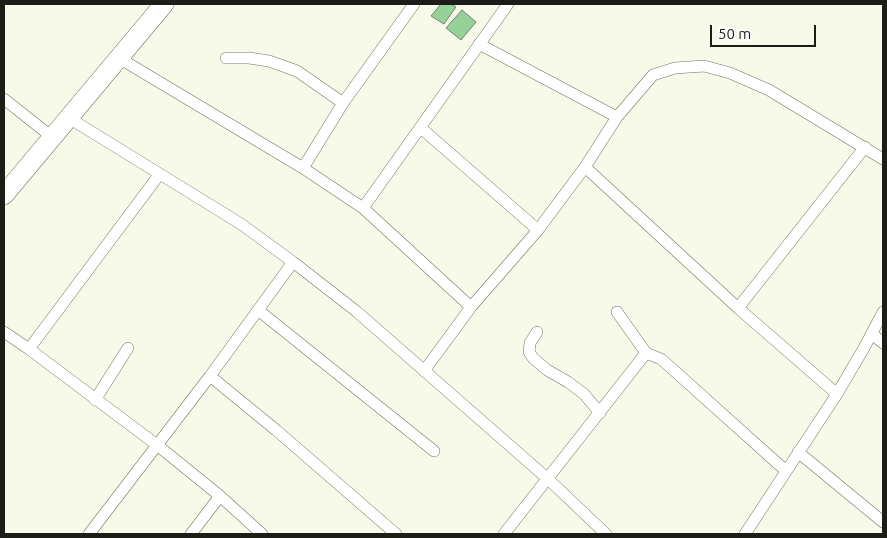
<!DOCTYPE html>
<html>
<head>
<meta charset="utf-8">
<style>
  body { margin:0 }
  #map { position:relative; width:887px; height:538px; overflow:hidden; background:#f8fae9; font-family:Ubuntu,sans-serif }
  canvas { display:block }
  .frame { position:absolute; inset:0; border:5px solid #1d1d17; pointer-events:none }
  .scale { position:absolute; left:710px; top:25px; width:106px; height:22px; box-sizing:border-box; border:2px solid #1d1d17; border-top:0; padding-left:6px; font-size:15px; line-height:18px; white-space:nowrap; color:#1d1d17; -webkit-text-stroke:4px #fff; paint-order:stroke }
</style>
</head>
<body>
<div id="map">
<canvas width="887" height="538"></canvas>
<div class="frame"></div>
<div class="scale">50 m</div>
</div>
<script>
const c = document.querySelector('canvas').getContext('2d');
c.lineJoin = 'round';
function paint(path, color) { c.fillStyle = color; c.fill(path, 'evenodd'); }
const poly = rows => new Path2D(rows.map(r => 'M' + r).join(''));
function stroke(path, color, width, dash) { c.strokeStyle = color; c.lineWidth = width; c.lineCap = dash ? 'butt' : 'round'; c.setLineDash(dash || []); c.stroke(path); }
const building = poly([
  [441,4,451,4,456,7,444,24,431,16,441,4],
  [462,10,476,22,461,40,446,28,462,10]
]);
paint(building, '#96d197');
stroke(building, '#748074', 1);
const minor = poly([
  [479,44,617,117],
  [119,58,303,168,363,208,471,307],
  [226,58,249,58,269,61,297,71,343,103],
  [4,99,52,137],
  [69,118,241,224,293,262,356,311,548,479,606,534],
  [421,128,538,230],
  [585,167,738,308,865,147],
  [303,168,343,103,414,4],
  [363,208,508,4],
  [738,308,837,394],
  [258,310,434,451],
  [617,312,646,353],
  [4,332,29,349,157,445,220,496,262,534],
  [537,332,530,343,529,352,533,358,547,370,568,382,584,394,600,413],
  [872,334,883,343],
  [29,349,159,175],
  [424,371,471,307,538,230,585,167,617,117,653,75,675,68,704,66,730,73,769,90,883,159],
  [210,376,276,430,396,534],
  [95,400,128,348],
  [798,452,883,522],
  [89,534,210,376,293,262],
  [191,534,220,496],
  [504,534,646,353,661,359,669,366,786,471],
  [745,534,837,394,864,348,883,312]
]);
const primary = poly([
  [4,195,164,4]
]);
stroke(minor, '#707162', 12);
stroke(primary, '#707162', 20);
stroke(minor, '#fff', 11);
stroke(primary, '#fff', 19);
</script>
</body>
</html>
